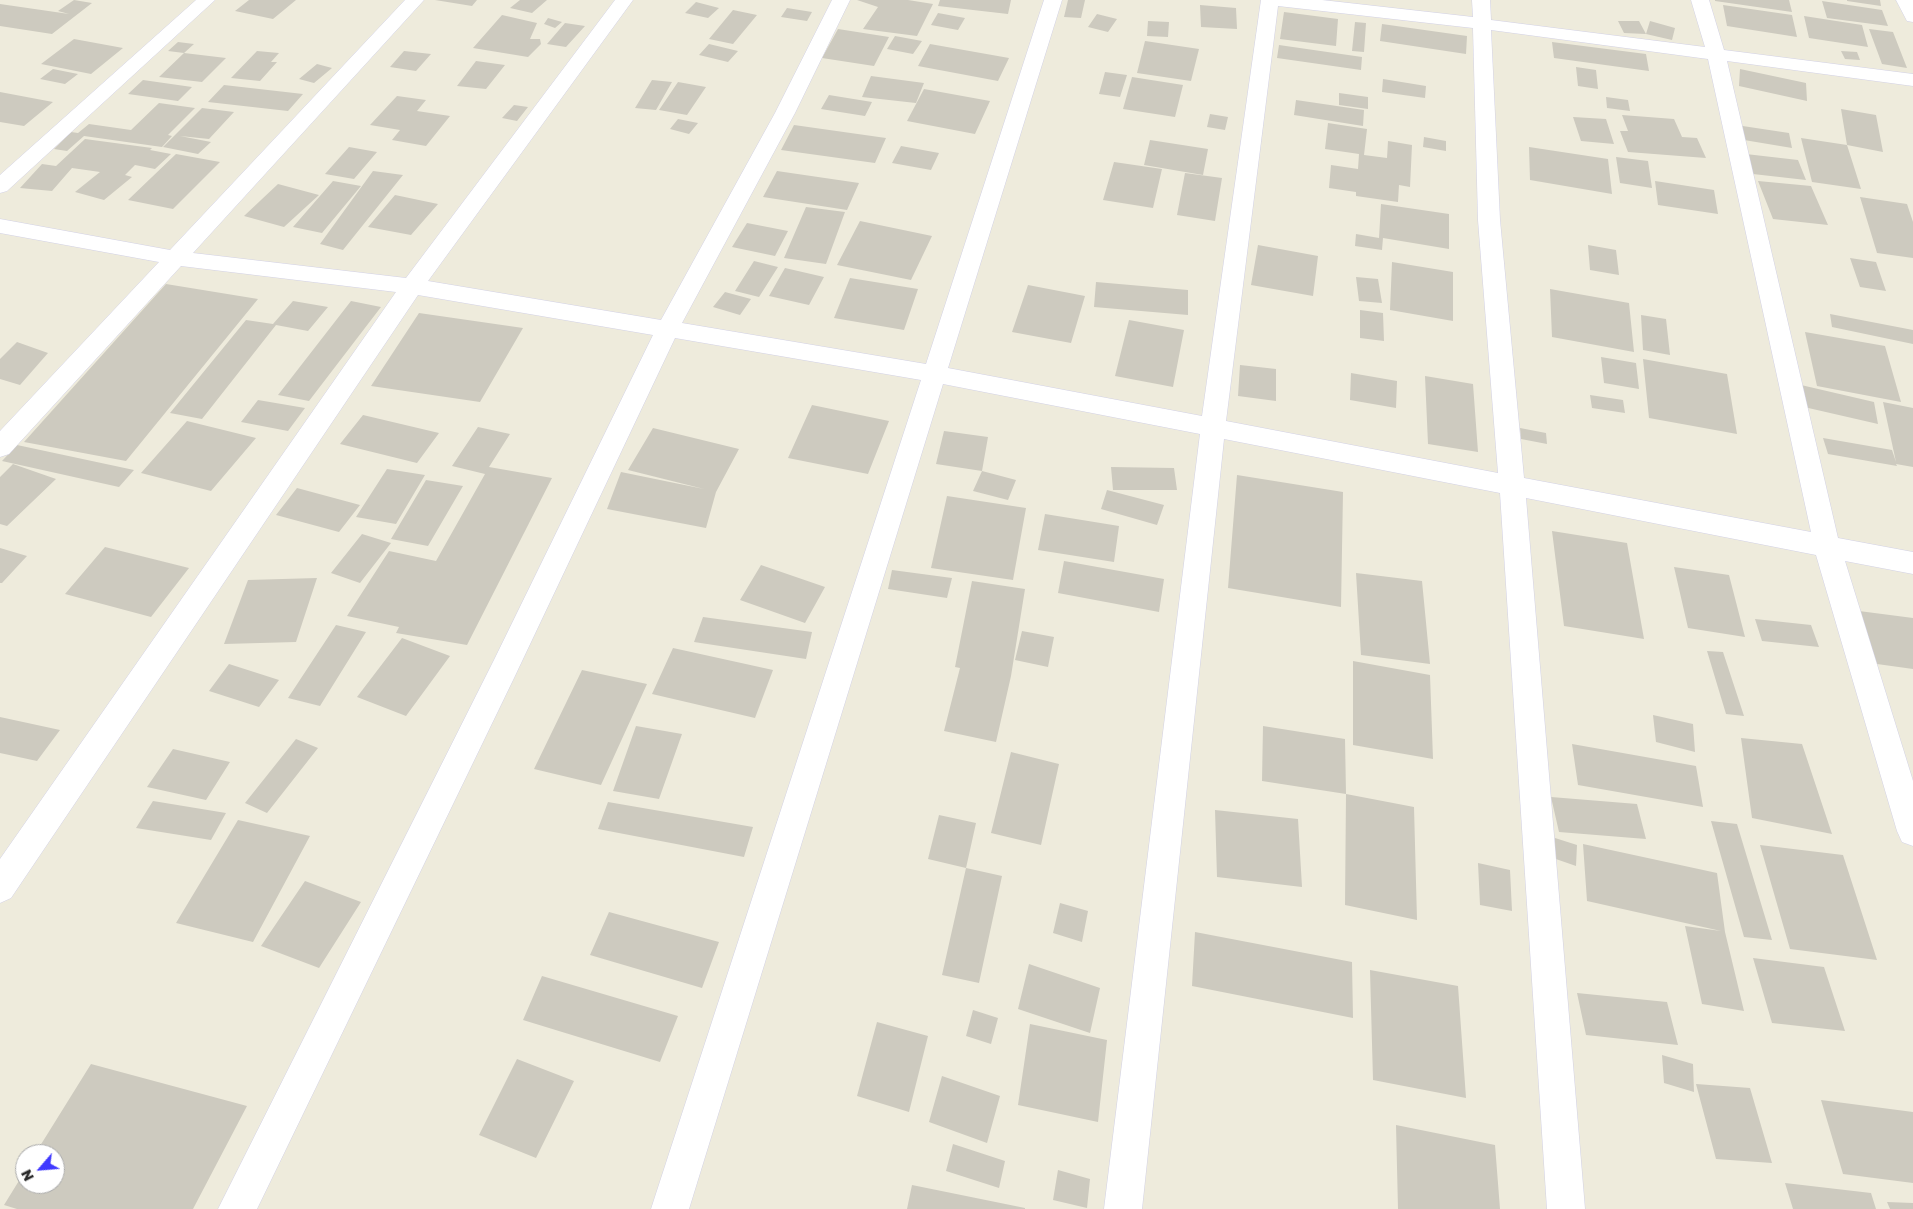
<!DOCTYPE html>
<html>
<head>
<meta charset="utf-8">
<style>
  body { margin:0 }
  #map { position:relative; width:1913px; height:1209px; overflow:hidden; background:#eeebdc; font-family:"Golos Text",sans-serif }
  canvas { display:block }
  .north { position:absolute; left:15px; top:1144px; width:50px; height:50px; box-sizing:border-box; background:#fff; border:1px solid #aaa; border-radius:50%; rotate:243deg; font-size:14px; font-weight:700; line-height:20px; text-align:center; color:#2b2b2b }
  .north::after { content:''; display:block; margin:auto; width:18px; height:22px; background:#4039ff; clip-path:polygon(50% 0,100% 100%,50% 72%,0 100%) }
</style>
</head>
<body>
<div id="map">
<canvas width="1913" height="1209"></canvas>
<div class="north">N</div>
</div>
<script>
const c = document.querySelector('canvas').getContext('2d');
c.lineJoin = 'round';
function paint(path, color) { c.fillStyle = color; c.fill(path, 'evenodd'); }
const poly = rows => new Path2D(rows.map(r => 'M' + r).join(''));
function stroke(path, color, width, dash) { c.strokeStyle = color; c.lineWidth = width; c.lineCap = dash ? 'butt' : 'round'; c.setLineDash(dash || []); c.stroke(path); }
paint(poly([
  [74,0,92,3,52,34,0,26,0,4,69,14,58,11],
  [249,0,296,0,273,19,235,11],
  [435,0,477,0,472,6],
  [520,0,547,0,532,13,510,8],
  [857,0,908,0,933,4,917,36,863,29,878,7],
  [940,0,1011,0,1008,14,938,6],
  [1068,0,1085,0,1081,18,1064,17],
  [1715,0,1789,0,1792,12,1715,1],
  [1847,0,1880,0,1881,6,1847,1],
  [1822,1,1882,10,1888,26,1827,18],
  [696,2,719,8,708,18,685,13],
  [1200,5,1236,8,1237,29,1201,27],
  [1723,5,1792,15,1797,37,1727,26],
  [787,8,812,12,807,21,781,17],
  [733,10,757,15,733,44,709,39],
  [1284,12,1338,19,1336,46,1280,39],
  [938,13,965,18,958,30,931,25],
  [1097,14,1117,19,1108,32,1088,27],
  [502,15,537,23,530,39,540,39,541,44,528,57,473,48],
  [1804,16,1862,25,1868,47,1809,38],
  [548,18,562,22,555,28,544,24],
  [1148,21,1169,22,1168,37,1147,36],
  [1618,21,1639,21,1646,34,1624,33],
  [1650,21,1675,28,1672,40,1646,34],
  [1355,22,1366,23,1364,52,1352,51],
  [565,23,585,26,566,47,547,44],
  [1382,24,1467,36,1466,54,1380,41],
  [838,29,889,37,874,66,822,58],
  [1869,29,1893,32,1907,68,1882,64],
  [895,36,922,41,913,54,887,49],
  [74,39,123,48,91,74,41,64],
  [1145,41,1199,49,1191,81,1137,73],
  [178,42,194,44,184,53,168,51],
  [1552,42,1646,54,1649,71,1554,58],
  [709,44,738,51,728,62,699,55],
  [930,44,1009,58,998,81,918,66],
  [1279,45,1362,57,1361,70,1277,58],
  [257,51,279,53,271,62,277,62,260,81,231,78],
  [404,51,431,54,416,71,390,67],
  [1841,51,1857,52,1860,60,1845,59],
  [184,53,226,58,202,82,159,77],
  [476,61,505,65,486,89,457,86],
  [317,64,332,68,314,83,299,79],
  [1576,67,1596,70,1598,89,1578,86],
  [53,69,78,74,65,84,40,79],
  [1740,69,1806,83,1807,101,1739,86],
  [1105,72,1127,75,1120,97,1099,94],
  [871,76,924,83,916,103,862,97],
  [1132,77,1183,85,1175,117,1123,109],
  [1383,79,1426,86,1425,98,1382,92],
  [143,80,192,87,178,101,128,94],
  [652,80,672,82,656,110,635,108],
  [678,82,706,87,687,115,659,110],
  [224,85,303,94,288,111,208,102],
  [924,89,990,101,975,134,907,121],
  [0,92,53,102,24,126,0,122],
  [1339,93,1368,97,1368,109,1339,105],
  [829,95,872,102,865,116,821,109],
  [397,96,426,100,417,111,450,116,426,146,392,140,400,130,370,125],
  [1606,97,1628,100,1630,111,1607,108],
  [1296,100,1364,110,1363,126,1294,115],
  [159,103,195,108,168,135,172,136,162,147,84,136,67,151,54,149,71,132,78,133,89,124,131,130],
  [514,105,528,107,517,121,502,118],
  [202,108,234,112,209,139,180,136,211,142,198,154,163,147],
  [1841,109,1876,115,1883,152,1847,145],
  [1210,114,1228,117,1225,130,1207,127],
  [1622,115,1674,119,1682,137,1697,138,1706,158,1628,152,1620,131,1628,131],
  [1573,117,1606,119,1614,144,1581,141],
  [678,119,698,123,689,134,670,129],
  [1328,123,1367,129,1364,155,1387,158,1388,141,1412,145,1410,187,1399,185,1398,202,1356,196,1356,192,1329,188,1331,165,1358,169,1359,154,1325,149],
  [794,125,886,138,875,163,781,150],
  [1736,125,1789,133,1792,148,1738,139],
  [1424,137,1446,141,1446,151,1423,147],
  [1801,138,1847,145,1861,189,1812,182],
  [85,139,152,148,150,150,171,154,155,169,135,165,125,175,132,177,104,200,75,192,100,172,72,168,52,191,20,188,42,164,56,166],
  [1150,140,1208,149,1203,175,1144,165],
  [901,146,939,153,931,170,892,163],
  [349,147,377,152,354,179,325,174],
  [1529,147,1608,159,1612,194,1530,180],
  [1737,153,1798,160,1806,180,1744,173],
  [176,154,220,162,173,209,128,200],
  [1616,157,1648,161,1652,188,1620,183],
  [1114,162,1162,169,1153,208,1103,200],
  [373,171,403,175,343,250,320,244],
  [777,171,859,183,847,210,763,197],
  [1185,173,1222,178,1215,221,1177,215],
  [333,181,361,186,322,233,293,227],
  [1655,181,1714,190,1718,214,1658,205],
  [1758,181,1811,186,1828,225,1773,219],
  [278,184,319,195,284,227,244,216],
  [395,195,438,204,411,235,368,227],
  [1860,197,1907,204,1913,222,1913,258,1877,253],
  [1381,204,1449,214,1449,249,1383,238,1382,250,1355,246,1356,234,1379,238],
  [806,207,845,212,826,264,784,258],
  [860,221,932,236,911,280,837,265],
  [747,223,788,231,775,256,732,247],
  [1258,245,1318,256,1313,296,1251,285],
  [1588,245,1616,250,1619,275,1590,270],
  [1850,258,1876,262,1886,291,1860,287],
  [754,261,778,267,759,297,735,291],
  [1392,262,1453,272,1453,321,1390,310],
  [785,268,824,277,809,305,769,296],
  [1356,277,1378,279,1382,303,1359,301],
  [850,278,918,289,904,330,834,318],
  [1096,282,1188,290,1188,315,1094,307],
  [166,284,258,299,126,461,24,442],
  [1028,285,1085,296,1071,343,1012,332],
  [1550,289,1629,303,1634,352,1552,337],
  [725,292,751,299,740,315,713,307],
  [293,301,328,307,308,331,276,325,202,419,170,413,246,320,273,324],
  [351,301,381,307,309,401,278,395],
  [1360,310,1383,313,1384,341,1360,338],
  [419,313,523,328,480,402,371,386],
  [1830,314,1913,330,1913,344,1832,327],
  [1641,315,1666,319,1670,355,1643,350],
  [1129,320,1184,330,1173,387,1115,376],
  [1805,332,1885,346,1901,402,1817,386],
  [17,342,48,353,20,385,0,379,0,359],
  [1601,357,1636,363,1639,389,1604,383],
  [1643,359,1727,374,1737,434,1649,418],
  [1240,365,1276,369,1276,401,1238,396],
  [1351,373,1397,381,1396,408,1350,400],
  [1425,376,1473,384,1478,452,1428,444],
  [1801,385,1874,402,1878,424,1804,407],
  [1590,395,1623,400,1625,413,1592,408],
  [258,400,305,408,288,431,241,422],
  [1883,402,1913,408,1913,467,1896,464,1897,466,1828,454,1823,438,1892,450,1896,462],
  [812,405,889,421,868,474,788,458],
  [363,415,439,433,417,463,340,444],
  [187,421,256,438,211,491,141,473],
  [478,427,510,434,489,467,552,478,467,645,396,633,399,627,347,616,389,551,436,561,485,474,452,466],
  [653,428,739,449,716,492,706,528,607,509,621,472,704,489,628,470],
  [1520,428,1546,433,1547,444,1521,439],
  [944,431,988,437,982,471,1016,480,1008,500,973,491,982,471,936,464],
  [17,445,134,470,119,487,2,461],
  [13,464,56,479,7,526,0,524,0,477],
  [1111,467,1174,468,1177,490,1113,490],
  [387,469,425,475,396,524,356,517],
  [1237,475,1343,492,1341,607,1228,588],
  [426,480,463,486,428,546,391,539],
  [297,488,360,505,339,532,276,515],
  [1107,490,1164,505,1157,525,1101,509],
  [947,496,1026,508,1013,580,931,568],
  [1045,514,1119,526,1114,562,1038,550],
  [1552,531,1627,543,1644,639,1564,626],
  [362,534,391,543,360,583,331,573],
  [105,547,189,568,151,617,65,594],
  [0,548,27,556,2,583,0,583],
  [1064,561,1164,579,1159,612,1058,593],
  [761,565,825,587,805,623,740,600],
  [1674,567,1729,575,1745,637,1688,628],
  [892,570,952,578,947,598,888,589],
  [1356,573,1422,581,1430,664,1361,655],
  [317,578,296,642,224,644,248,580],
  [972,581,1025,589,1011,676,996,742,944,731,960,668,955,667],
  [1859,611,1913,618,1913,669,1877,664],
  [703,617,812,632,806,659,694,642],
  [1755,619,1811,625,1819,647,1762,641],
  [336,625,366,632,320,706,288,698],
  [1022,631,1054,637,1048,667,1015,660],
  [402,638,450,656,406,716,357,697],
  [673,648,773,670,755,718,652,694],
  [1707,651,1723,652,1744,716,1726,714],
  [1353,661,1430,675,1433,759,1353,745],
  [229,664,279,680,259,707,209,691],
  [582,670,647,684,601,785,534,769],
  [1653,715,1693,724,1695,752,1656,742],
  [0,717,60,730,37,761,0,753],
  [636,726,682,734,659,799,613,791],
  [1263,726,1345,739,1346,794,1262,781],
  [1741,738,1802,744,1832,834,1752,818],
  [296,739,318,748,267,813,245,803],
  [1572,744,1696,766,1703,807,1578,785],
  [173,749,230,762,206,800,147,787],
  [1011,752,1059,764,1041,845,991,833],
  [1346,794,1414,807,1417,920,1345,905],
  [1551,797,1637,804,1646,839,1559,832],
  [153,801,226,813,211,840,136,828],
  [608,802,753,827,744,857,598,829],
  [1215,810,1298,819,1302,887,1217,877],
  [939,815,976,823,966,868,928,859],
  [238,820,310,836,253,942,176,923],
  [1711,821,1737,824,1772,940,1744,937],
  [1555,838,1577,845,1576,866,1553,858],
  [1583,844,1717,873,1725,932,1744,1011,1702,1004,1685,926,1721,931,1587,901],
  [1760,845,1843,855,1877,960,1790,949],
  [1478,863,1510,870,1512,911,1480,905],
  [966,868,1002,876,979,983,942,975],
  [305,881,361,902,319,968,261,946],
  [1060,903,1088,911,1082,942,1053,933],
  [609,912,719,942,702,988,590,955],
  [1195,932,1352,962,1353,1018,1192,986],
  [1753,958,1824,967,1845,1031,1772,1023],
  [1029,964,1100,988,1090,1033,1018,1009],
  [1370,970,1458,986,1466,1098,1373,1080],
  [542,976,678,1016,660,1062,523,1020],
  [1577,993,1667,1002,1678,1045,1586,1035],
  [973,1010,998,1018,991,1044,966,1036],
  [877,1022,928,1036,909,1112,857,1096],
  [1030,1024,1107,1040,1098,1122,1018,1105],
  [1662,1055,1693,1064,1694,1092,1664,1083],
  [517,1059,574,1081,536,1158,479,1135],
  [91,1064,247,1106,193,1209,17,1209,4,1205,25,1171,25,1184,55,1184,55,1154,35,1154],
  [942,1076,1000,1096,987,1143,929,1122],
  [1696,1084,1750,1088,1772,1163,1716,1159],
  [1821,1100,1913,1112,1913,1183,1843,1174],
  [1396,1125,1495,1145,1500,1209,1398,1209],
  [953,1144,1005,1161,999,1188,946,1171],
  [1058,1170,1090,1179,1087,1208,1053,1200],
  [1785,1183,1871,1193,1876,1209,1793,1209],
  [912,1185,1025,1208,1025,1209,907,1209],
  [1887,1202,1913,1203,1913,1209,1890,1209]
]), '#cdcabf');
const street = poly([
  [196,0,215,0,7,191,0,193,0,175,196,0],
  [405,0,424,0,193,253,406,278,615,0,633,0,428,281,661,320,775,113,832,0,850,0,795,113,682,323,926,364,1044,0,1062,0,948,368,1202,416,1261,0,1322,0,1473,17,1472,0,1490,0,1491,20,1705,47,1691,0,1709,0,1724,50,1913,74,1913,86,1727,61,1838,538,1913,552,1913,574,1845,561,1913,781,1913,846,1902,842,1897,831,1816,555,1526,498,1585,1209,1547,1209,1500,493,1224,439,1142,1209,1104,1209,1200,434,943,384,689,1209,651,1209,921,380,675,338,514,678,257,1209,218,1209,494,660,653,335,418,295,11,898,0,903,0,859,396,292,181,266,9,454,0,457,0,431,159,262,0,233,0,219,170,250,405,0],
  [1278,6,1473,28,1478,220,1498,473,1226,421,1278,6],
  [1491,30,1708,59,1811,532,1524,478,1500,220,1491,30],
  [1896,0,1913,0,1913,22,1907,21,1896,0]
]);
stroke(street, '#d2d1e5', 1);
paint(street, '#fff');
</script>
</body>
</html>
